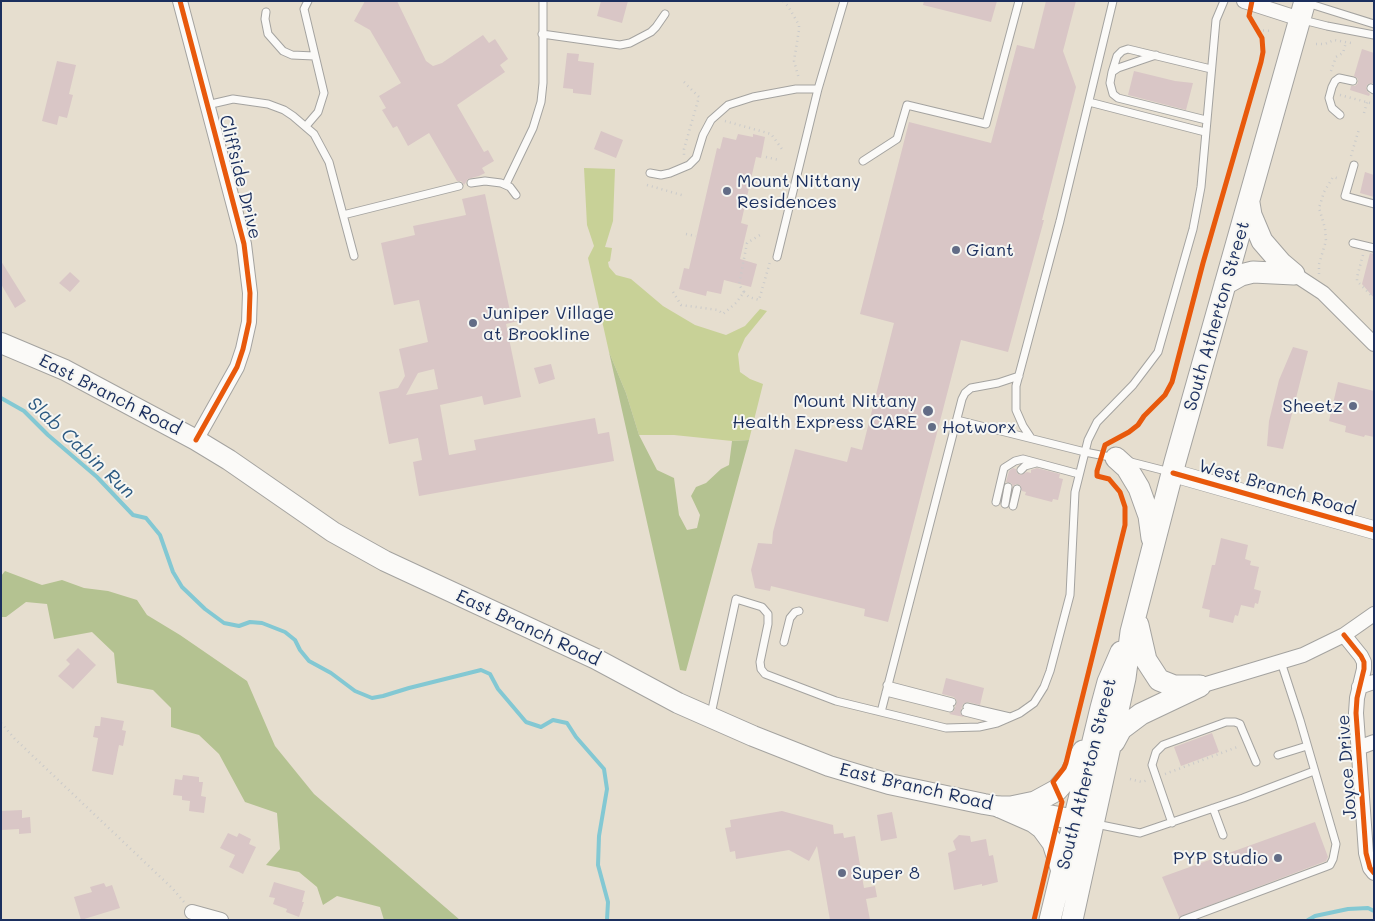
<!DOCTYPE html>
<html>
<head>
<meta charset="utf-8">
<style>
  body { margin:0 }
  #map { position:relative; width:1375px; height:921px; overflow:hidden; background:#e6decf; font-family:Mali,sans-serif }
  canvas { display:block }
  .frame { position:absolute; inset:0; border:2px solid #1b2f5e; pointer-events:none }
</style>
</head>
<body>
<div id="map">
<canvas width="1375" height="921"></canvas>
<div class="frame"></div>
</div>
<script>
const c = document.querySelector('canvas').getContext('2d');
c.lineJoin = 'round';
function paint(path, color) { c.fillStyle = color; c.fill(path, 'evenodd'); }
const poly = rows => new Path2D(rows.map(r => 'M' + r).join(''));
function stroke(path, color, width, dash) { c.strokeStyle = color; c.lineWidth = width; c.lineCap = dash ? 'butt' : 'round'; c.setLineDash(dash || []); c.stroke(path); }
function label(font, color, halo, rows, align = 'center') {
  c.font = font + ' Mali,sans-serif'; c.lineWidth = 4; c.setLineDash([]); c.textBaseline = 'middle'; c.strokeStyle = halo; c.fillStyle = color; for (const [text, x, y, turn = 0] of rows) {
    c.save(); c.translate(x, y); c.rotate((+turn || 0) * Math.PI / 180); c.textAlign = isNaN(turn) ? turn : align; if (halo) c.strokeText(text, 0, 0); c.fillText(text, 0, 0); c.restore();
  }
}
paint(poly([
  [584,168,615,169,613,221,605,247,612,248,610,261,608,262,609,267,616,275,631,279,663,306,695,325,726,335,745,326,760,309,767,311,745,338,738,354,740,372,750,379,763,384,749,440,732,441,674,435,639,435,626,393,609,352,588,258,594,246,587,225]
]), '#c8d197');
paint(poly([
  [609,352,626,393,639,435,657,470,674,478,679,515,687,530,697,528,700,515,691,496,696,487,706,483,721,469,729,465,732,441,749,440,686,671,680,670],
  [5,571,42,585,62,580,84,588,108,591,137,600,147,615,180,635,247,681,275,746,314,794,460,920,384,920,380,907,337,896,323,905,317,887,299,872,266,865,280,849,277,813,245,802,219,754,199,735,171,727,171,708,153,690,117,683,114,653,92,632,54,639,47,604,26,602,6,617,1,617,1,576]
]), '#b4c291');
stroke(poly([
  [1,398,24,411,48,435,97,477,133,515,146,518,160,535,173,572,182,587,205,609,224,623,239,626,250,622,262,623,285,632,295,640,300,650,309,661,331,673,355,691,372,698,383,696,409,688,481,670,490,674,498,689,526,722,541,727,553,720,567,723,576,737,604,769,607,789,599,836,598,865,608,902,607,920],
  [1308,920,1315,916,1348,909,1368,908,1374,911]
]), '#83c8d3', 4);
paint(poly([
  [365,1,397,1,426,61,433,66,442,63,483,35,489,43,495,39,508,59,500,65,505,72,457,105,484,152,488,150,494,161,482,168,485,173,479,176,468,179,464,185,461,181,457,181,429,133,408,146,397,126,393,128,382,110,386,108,379,96,401,83,370,30,354,21],
  [601,1,628,1,622,23,597,16],
  [924,1,997,1,991,22,923,5],
  [1046,1,1076,1,1063,51,1076,87,1042,220,1044,220,1008,352,961,340,888,622,864,616,865,609,771,586,770,591,755,588,751,570,758,543,772,544,773,532,795,449,847,462,851,447,862,450,894,323,860,314,909,122,991,143,1017,45,1034,49],
  [1362,49,1374,53,1374,80,1373,83,1368,84,1366,87,1367,91,1370,94,1369,96,1350,90,1351,86,1355,86,1358,83,1358,79,1354,76],
  [567,53,579,54,578,61,594,63,591,95,573,93,573,89,563,88],
  [57,61,76,65,69,94,73,95,67,118,59,116,57,125,42,121],
  [1134,71,1175,81,1193,83,1186,110,1128,95],
  [601,131,623,140,616,158,594,149],
  [738,134,753,137,753,134,765,137,761,158,756,157,741,223,748,225,740,259,757,264,751,287,724,280,721,294,707,291,706,296,679,289,684,268,689,269,717,148,720,149,723,137,736,140],
  [1365,172,1374,175,1374,197,1360,193],
  [485,194,510,311,519,310,522,320,506,324,521,397,484,405,482,396,440,405,449,455,476,450,474,440,595,418,598,434,609,432,614,461,419,496,413,462,422,460,418,438,389,444,379,392,398,388,405,376,399,349,428,342,419,300,394,305,381,243,415,235,413,226,466,215,462,199],
  [434,369,438,389,406,395,418,373],
  [1370,253,1374,254,1374,298,1362,284],
  [1,261,26,301,15,308,1,284],
  [70,272,80,281,70,292,59,283],
  [1293,347,1308,351,1283,449,1267,446,1269,421,1279,380],
  [551,364,555,379,539,384,534,368],
  [1338,382,1374,391,1374,437,1365,435,1364,437,1345,432,1346,426,1329,421],
  [1013,468,1016,469,1017,473,1020,475,1027,472,1031,473,1031,470,1037,468,1060,474,1059,478,1063,479,1058,500,1053,499,1052,502,1025,495,1026,492,1022,491,1020,485,1016,484,1013,486,1011,483,1006,482,1009,471],
  [1221,538,1248,545,1245,559,1251,561,1250,565,1259,567,1254,589,1261,591,1258,604,1255,603,1254,608,1241,605,1238,616,1235,615,1233,623,1209,617,1210,610,1202,608,1212,565,1215,565],
  [78,648,96,665,73,689,58,676,70,664,66,660],
  [946,678,984,688,980,705,968,702,963,704,960,713,964,717,949,714,954,711,957,701,954,697,942,694],
  [101,717,124,721,122,730,126,731,123,746,119,745,113,775,92,771,98,738,93,737,95,726,100,726],
  [1212,733,1219,752,1181,766,1174,747],
  [183,775,199,777,199,782,203,782,201,796,206,797,204,813,189,811,190,801,182,800,182,796,173,795,175,779,182,780],
  [22,810,22,818,30,817,31,833,19,834,19,829,1,830,1,811],
  [782,811,833,825,834,834,843,833,844,838,855,836,864,888,875,886,877,897,866,899,870,920,830,920,817,846,809,861,789,850,736,859,735,851,730,852,725,828,731,827,730,820],
  [892,812,897,838,881,841,877,815],
  [1315,822,1328,857,1326,861,1179,917,1162,877],
  [228,833,237,837,239,833,251,839,249,844,256,847,243,874,229,867,235,855,220,848],
  [959,835,970,836,971,842,986,839,989,856,993,855,998,882,982,886,982,884,954,890,948,853,956,850,953,841],
  [274,882,305,891,302,902,304,902,299,917,286,912,287,909,273,904,275,898,269,897],
  [104,883,106,887,112,885,120,908,81,920,74,897,92,892,90,887]
]), '#d9c6c6');
const service = poly([
  [1307,3,1374,24],
  [266,12,265,19,268,34,283,51,292,55,314,56],
  [1303,20,1327,26,1374,35],
  [542,34,620,45,630,43,651,32,656,27,665,14],
  [1156,55,1118,68,1112,72,1110,83,1113,94,1118,98,1206,120],
  [1112,72,1117,56,1122,51,1128,49,1211,69],
  [1371,88,1374,90],
  [1089,102,1205,132],
  [207,105,233,99,268,104,284,110,293,116,314,134,329,162,354,256],
  [1340,115,1332,108,1329,98,1332,87,1335,81,1339,78,1353,81],
  [306,126,318,112,324,93,304,9,308,1],
  [863,161,897,139,907,105,986,124,1019,1],
  [1354,165,1345,196,1374,204],
  [650,173,661,175,670,173,689,165,696,158,703,135,711,120,728,105,753,97,796,89,818,89],
  [471,183,485,181,501,183,510,187,516,195],
  [506,184,533,128,541,102,543,83,543,1],
  [343,215,459,186],
  [1353,243,1374,248],
  [777,257,818,89,844,1],
  [1019,376,998,383,971,388,965,393,962,399,881,712,946,728,979,727,997,723,1020,713,1034,703,1044,687,1050,671,1070,595,1075,492,1088,440,1097,422,1133,385,1158,352,1193,229,1201,187,1216,20,1224,1],
  [957,420,1085,452,1115,458],
  [1031,438,1023,426,1016,410,1016,386,1060,221,1113,1],
  [1127,461,1170,472],
  [1021,470,1025,466,1036,463],
  [996,502,1004,468,1015,461,1023,459,1079,474],
  [1005,504,1008,487],
  [1013,506,1017,489],
  [784,642,790,618,795,612,799,611],
  [887,685,952,702],
  [886,692,950,708],
  [967,707,1010,717],
  [965,712,1001,721],
  [711,714,736,599,762,607,768,614,768,624,760,662,761,669,765,674,836,701,881,712],
  [1278,755,1307,746],
  [1213,808,1223,835],
  [1172,823,1152,765,1156,752,1163,745,1226,722,1235,722,1240,724,1242,729,1256,762],
  [1096,824,1140,833,1243,798,1314,771],
  [1183,920,1325,867,1330,865,1333,859,1336,844,1300,720,1281,662]
]);
const minor = poly([
  [180,1,244,244,250,293,249,322,243,349,237,367,196,440],
  [1244,1,1300,19],
  [1294,274,1323,293,1374,344],
  [1344,635,1361,656,1364,662,1364,669,1357,698,1356,713,1366,853,1370,868,1374,873],
  [1200,686,1303,655,1344,635,1374,614],
  [1359,687,1374,682],
  [1358,748,1374,742],
  [192,912,221,920]
]);
const tertiary = poly([
  [1173,473,1374,530]
]);
const secondary = poly([
  [1,343,65,370,196,440,229,460,333,532,385,561,596,659,678,703,753,736,829,766,889,784,984,804,1089,822]
]);
const primary = poly([
  [1249,203,1251,215,1262,241,1281,263,1294,274],
  [1225,284,1241,275,1253,272,1294,274],
  [1116,458,1127,468,1139,488,1149,516,1152,538],
  [1138,625,1146,660,1159,680,1174,686,1198,686],
  [1114,742,1121,729,1141,714,1200,686],
  [1000,807,1011,807,1035,802,1057,790,1070,775,1083,751],
  [1000,807,1034,822,1042,828,1053,843,1062,871],
  [1050,920,1101,708,1108,682,1121,652],
  [1072,920,1125,678,1131,632,1175,462,1305,1]
]);
stroke(service, '#a4a3a0', 9);
stroke(minor, '#a4a3a0', 16);
stroke(tertiary, '#a4a3a0', 19);
stroke(secondary, '#a4a3a0', 22);
stroke(primary, '#a4a3a0', 23);
stroke(poly([
  [783,1,788,6,799,25,799,30,794,61,799,79],
  [1258,30,1271,31],
  [1316,44,1325,44,1334,40,1351,43],
  [1331,71,1336,57,1343,53,1346,42],
  [684,82,699,97,684,149,684,157],
  [1340,95,1374,104],
  [1364,113,1367,102],
  [725,121,771,134,782,149],
  [1351,156,1359,129],
  [766,157,779,160],
  [647,185,685,196],
  [686,234,696,236],
  [1363,255,1357,277,1357,281,1374,298],
  [1319,274,1319,264,1326,241,1325,228,1319,208,1324,192,1333,177,1340,179],
  [673,292,681,305,718,310,723,314,736,303,744,292,739,285,747,243,760,235],
  [744,292,749,297,759,300,770,262],
  [1,723,15,739,173,889,184,902],
  [1165,774,1240,746],
  [1130,779,1142,782,1148,780]
]), '#cacaca', 2.5, [1, 4]);
stroke(service, '#fbfaf8', 7);
stroke(minor, '#fbfaf8', 14);
stroke(tertiary, '#fbfaf8', 18);
stroke(secondary, '#fbfaf8', 20);
stroke(primary, '#fbfaf8', 21);
stroke(poly([
  [180,1,244,244,250,293,249,322,243,349,237,367,196,440],
  [1173,473,1374,530],
  [1344,635,1361,656,1364,662,1364,669,1357,698,1356,713,1366,853,1370,868,1374,873],
  [1034,920,1062,802,1053,782,1064,768,1066,763,1125,525,1125,507,1120,492,1109,479,1097,476,1097,471,1105,445,1129,432,1138,425,1144,416,1165,395,1172,382,1203,263,1261,62,1263,52,1262,38,1249,16,1252,1]
]), '#e8590c', 5);
for (const [x, y, r, color] of [
  [727,191,5,"#626c86"],
  [956,250,5,"#626c86"],
  [473,323,5,"#626c86"],
  [1353,406,5,"#626c86"],
  [928,411,6,"#626c86"],
  [932,427,5,"#626c86"],
  [1278,858,5,"#626c86"],
  [842,873,5,"#626c86"]
]) { const dot = new Path2D(); dot.arc(x, y, r, 0, 2 * Math.PI); c.fillStyle = color; c.fill(dot); stroke(dot, '#f6f6f2', 2); }
label('18px', '#1b2f5e', '#f6f6f2', [
  ["Cliffside Drive",240,177,76],
  ["South Atherton Street",1217,316,-74],
  ["East Branch Road",110,395,27],
  ["West Branch Road",1277,488,16],
  ["East Branch Road",528,628,25],
  ["Joyce Drive",1347,767,-94],
  ["South Atherton Street",1087,774,-76],
  ["East Branch Road",916,787,13]
]);
label('18px', '#1b2f5e', '#f6f6f2', [
  ["Mount Nittany",737,181],
  ["Residences",737,202],
  ["Giant",966,250],
  ["Juniper Village",483,313],
  ["at Brookline",483,334],
  ["Mount Nittany",917,401,"right"],
  ["Health Express CARE",917,422,"right"],
  ["Sheetz",1343,406,"right"],
  ["Hotworx",942,427],
  ["PYP Studio",1268,858,"right"],
  ["Super 8",852,873]
], 'left');
label('italic 19px', '#2d5a82', '#f6f6f2', [
  ["Slab Cabin Run",81,448,43]
]);
</script>
</body>
</html>
